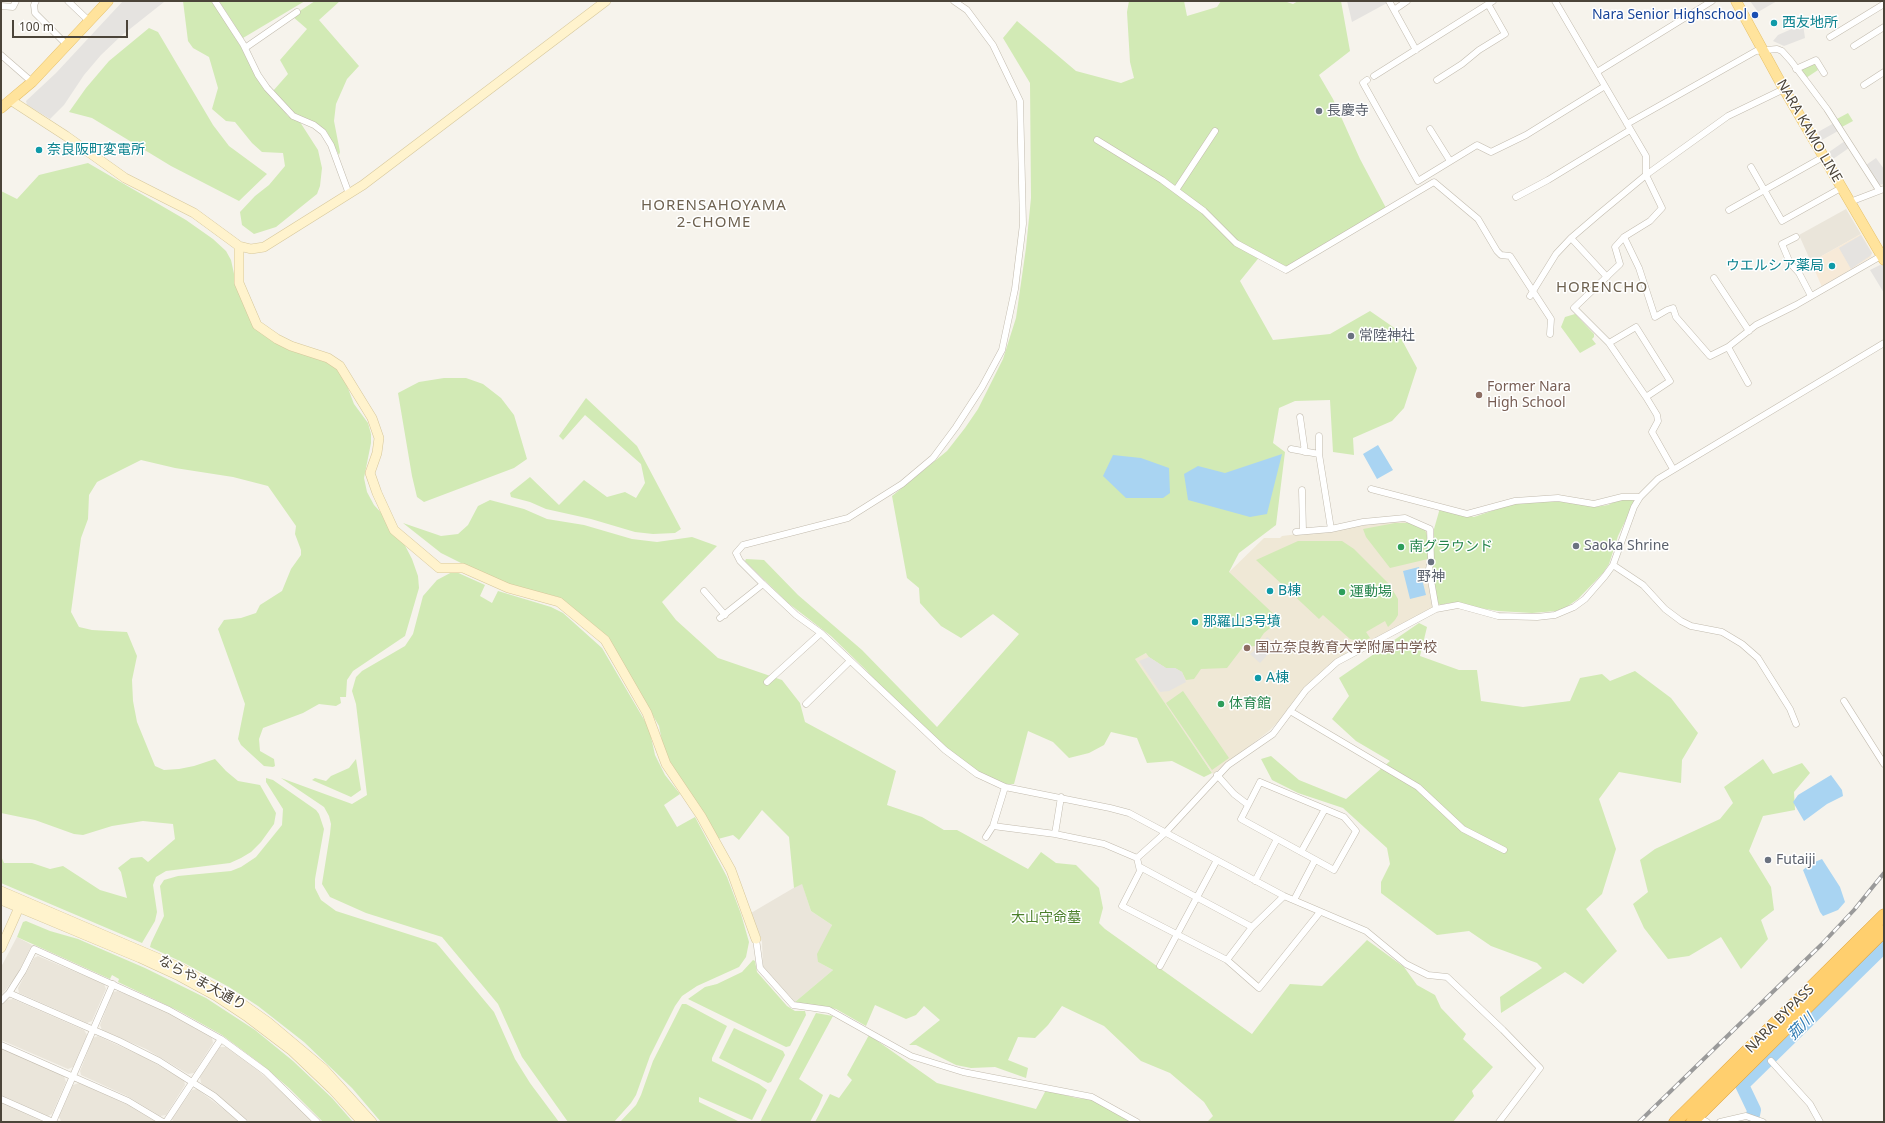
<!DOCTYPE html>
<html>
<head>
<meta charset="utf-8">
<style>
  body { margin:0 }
  #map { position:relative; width:1885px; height:1123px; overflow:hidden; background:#f6f3ec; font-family:"Noto Sans",sans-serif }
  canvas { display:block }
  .frame { position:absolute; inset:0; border:2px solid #4b4439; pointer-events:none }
  .scale { position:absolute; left:12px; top:20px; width:116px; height:18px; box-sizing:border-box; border:2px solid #4b4439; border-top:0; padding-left:5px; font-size:12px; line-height:14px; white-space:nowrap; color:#4b4439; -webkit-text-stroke:3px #fff; paint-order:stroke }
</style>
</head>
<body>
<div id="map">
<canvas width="1885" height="1123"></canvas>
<div class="frame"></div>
<div class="scale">100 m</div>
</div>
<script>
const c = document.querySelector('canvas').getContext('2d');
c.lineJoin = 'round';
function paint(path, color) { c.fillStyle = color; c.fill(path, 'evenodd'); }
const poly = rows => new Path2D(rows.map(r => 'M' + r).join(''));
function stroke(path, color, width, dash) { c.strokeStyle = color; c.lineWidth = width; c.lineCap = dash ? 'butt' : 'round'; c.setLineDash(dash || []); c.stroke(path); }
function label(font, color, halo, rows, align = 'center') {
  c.font = font + ' "Noto Sans","Noto Sans JP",sans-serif'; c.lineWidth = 3; c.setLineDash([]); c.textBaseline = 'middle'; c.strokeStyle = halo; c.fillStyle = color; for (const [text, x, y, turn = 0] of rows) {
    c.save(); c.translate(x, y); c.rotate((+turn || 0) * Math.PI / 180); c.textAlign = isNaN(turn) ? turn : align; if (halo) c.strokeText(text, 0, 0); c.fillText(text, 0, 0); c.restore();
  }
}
paint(poly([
  [1846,209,1861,234,1811,262,1799,235],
  [802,883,811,911,832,925,818,962,833,970,795,1002,763,967,762,942,751,913],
  [17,937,32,945,17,975,1,996,1,967],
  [38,956,104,984,106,989,92,1021,87,1023,19,993,18,988,34,958],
  [118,991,169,1013,212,1038,213,1043,194,1073,188,1074,146,1049,102,1030,100,1025,113,992],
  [13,999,84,1030,87,1035,73,1067,68,1069,1,1040,1,1006,7,1000],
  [98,1036,146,1058,184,1080,185,1085,166,1115,160,1116,127,1096,81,1075,80,1071,93,1038],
  [220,1047,226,1047,256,1069,290,1098,313,1122,250,1122,201,1083,200,1077],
  [1,1048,64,1076,66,1082,52,1114,48,1116,1,1095],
  [79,1083,128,1105,156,1122,61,1121,59,1117,73,1085],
  [197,1089,226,1111,239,1122,173,1122,172,1119,192,1090],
  [1,1103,44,1122,1,1122]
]), '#eae5da');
paint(poly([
  [1861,234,1872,253,1871,257,1822,287,1811,262]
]), '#f7ead8');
paint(poly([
  [1389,520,1408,521,1426,530,1429,538,1434,608,1360,646,1346,642,1343,650,1349,653,1348,654,1338,658,1302,690,1279,721,1269,731,1213,774,1134,659,1146,653,1264,538,1280,538,1282,536,1355,527]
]), '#efe8d6');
paint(poly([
  [183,1,212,1,272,96,288,116,300,122,318,150,322,168,320,186,317,194,276,227,254,234,242,225,240,212,255,196,269,185,285,166,283,153,262,152,252,143,235,122,226,121,212,109,218,88,209,57,193,48,188,41],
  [219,1,305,1,243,38],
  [315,1,340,1,319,20,359,66,347,79,336,104,334,121,340,152,339,155,327,132,317,124,292,112,273,91,288,74,280,60,307,29,292,16],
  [1129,1,1184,1,1187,16,1217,7,1221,1,1284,1,1293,4,1298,1,1341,1,1350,51,1319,75,1333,99,1360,159,1386,208,1288,267,1261,255,1240,281,1273,340,1330,334,1370,311,1396,329,1417,368,1404,408,1392,421,1353,438,1354,455,1333,452,1330,400,1295,401,1279,408,1273,443,1285,452,1276,525,1239,553,1229,572,1280,620,1264,633,1255,646,1243,647,1227,668,1201,669,1194,679,1186,680,1182,672,1175,668,1166,668,1149,657,1146,653,1135,659,1212,773,1204,777,1172,761,1147,763,1137,738,1111,732,1104,745,1089,753,1069,758,1053,742,1028,731,1014,784,1006,784,986,777,958,758,893,701,866,670,831,636,788,603,745,561,746,559,764,560,798,595,862,650,937,727,1019,634,993,614,961,638,941,626,920,603,919,588,907,578,892,496,947,451,965,428,978,409,1003,359,1016,318,1026,248,1031,198,1030,83,1003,38,1017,21,1076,71,1121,83,1134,78,1130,62,1127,12],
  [149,28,158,32,213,125,229,146,267,174,239,201,171,166,92,118,69,112,86,88,109,61],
  [1814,63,1818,70,1806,78,1798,71],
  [1848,113,1853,121,1840,128,1835,120],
  [88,163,186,220,213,239,226,251,231,260,238,292,251,320,341,370,354,404,368,423,371,434,371,443,364,478,367,492,374,505,397,530,412,559,418,576,419,588,405,636,353,671,347,680,346,697,340,697,341,703,336,706,319,704,303,713,263,728,259,739,260,751,274,759,275,766,273,767,264,766,241,745,238,739,245,704,218,629,224,620,241,618,256,613,260,605,282,591,291,569,301,555,301,550,295,534,296,526,268,486,233,477,175,468,141,460,97,482,89,495,88,519,81,538,71,612,79,627,92,630,127,632,137,656,132,680,133,701,137,722,155,766,164,770,179,769,194,766,215,759,226,771,238,781,260,785,276,813,274,824,261,842,251,852,241,858,230,863,166,871,156,877,153,885,157,912,155,921,142,943,1,883,1,856,4,863,32,863,50,869,63,866,100,890,127,898,121,872,118,868,131,858,142,857,148,862,175,839,173,824,143,821,112,826,83,835,74,834,35,820,1,813,1,191,17,199,39,175],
  [1575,314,1594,334,1594,337,1592,339,1596,344,1580,353,1561,327,1565,317],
  [444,378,466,378,483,384,501,398,514,415,527,459,514,468,424,502,417,497,412,476,398,393,419,382],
  [586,398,637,446,681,529,675,533,653,534,635,532,591,519,546,509,530,502,511,497,510,493,530,477,559,505,584,480,607,497,625,492,636,498,645,483,641,464,585,415,563,440,559,436],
  [1620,499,1629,499,1635,501,1618,536,1609,564,1603,573,1578,599,1565,608,1556,611,1532,613,1498,611,1449,603,1440,605,1437,602,1432,569,1434,563,1434,529,1440,508,1474,517,1515,503,1558,501,1595,507,1608,505],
  [490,500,524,509,547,519,584,525,632,539,657,542,692,537,717,546,662,602,676,620,718,658,782,680,800,703,805,722,896,771,887,805,922,817,944,830,957,830,1028,869,1041,852,1056,863,1076,865,1099,888,1103,908,1099,923,1105,929,1252,1034,1290,984,1322,986,1367,940,1404,967,1417,985,1435,995,1441,1008,1466,1034,1463,1039,1493,1067,1472,1091,1474,1096,1453,1122,1207,1122,1213,1116,1204,1102,1170,1073,1141,1061,1104,1026,1062,1006,1048,1025,1035,1038,1018,1037,1008,1060,1028,1068,1026,1078,995,1067,971,1068,956,1065,916,1045,909,1045,940,1020,924,1006,916,1015,906,1019,875,1005,866,1026,836,1009,795,1002,833,970,818,962,817,954,832,925,811,911,802,884,794,888,789,837,762,810,739,840,733,835,718,839,694,798,665,756,659,726,607,637,558,597,509,585,471,568,441,553,403,523,441,536,458,534,468,525,478,506],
  [1395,523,1410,523,1425,530,1429,541,1428,559,1390,568,1366,537,1363,529],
  [1298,541,1342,541,1354,549,1389,584,1398,599,1398,615,1395,620,1388,627,1385,621,1366,632,1370,638,1361,642,1350,639,1323,615,1319,619,1256,560],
  [454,571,485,585,480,596,492,603,498,591,551,607,563,613,602,648,649,728,655,755,665,775,680,794,664,805,677,827,695,817,727,877,741,914,749,942,746,957,739,967,697,986,682,996,675,1006,650,1056,636,1095,631,1103,614,1122,568,1122,522,1057,498,1004,442,937,366,913,330,897,322,884,330,834,331,824,329,816,324,807,281,778,352,804,367,795,356,704,352,691,356,677,362,671,405,646,413,634,423,596,437,580],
  [1419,623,1427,627,1420,656,1459,670,1477,670,1481,701,1523,707,1570,701,1580,678,1602,674,1610,681,1635,671,1671,698,1698,733,1682,760,1681,783,1619,772,1599,799,1616,849,1602,894,1586,909,1617,951,1583,984,1565,972,1501,1013,1500,997,1542,968,1537,963,1491,946,1469,931,1437,935,1381,893,1381,882,1390,864,1387,848,1343,808,1298,793,1272,780,1261,759,1271,756,1299,780,1346,799,1390,761,1356,741,1332,719,1349,696,1339,678],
  [1183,691,1229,758,1212,770,1166,703],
  [356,759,361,790,351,797,312,780,315,778,326,781,331,776,349,768],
  [1763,759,1773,774,1802,763,1810,773,1794,792,1795,810,1763,816,1749,851,1771,887,1774,910,1761,920,1768,939,1741,969,1721,937,1689,956,1668,959,1644,928,1633,904,1648,892,1640,860,1655,849,1720,819,1733,803,1724,787],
  [266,778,273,780,316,810,319,814,324,829,315,879,315,888,321,900,336,911,436,943,439,946,494,1012,515,1059,530,1083,559,1122,381,1122,352,1088,304,1042,258,1006,229,987,184,963,150,947,151,943,164,916,160,886,164,880,178,876,231,871,241,867,256,857,282,825,283,809,266,782],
  [26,921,50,931,78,939,145,968,206,998,255,1030,293,1061,332,1098,353,1122,323,1122,289,1088,261,1064,222,1035,179,1011,118,982,119,979,112,975,110,979,17,937,23,922],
  [753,960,755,961,757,972,787,1006,795,1011,805,1011,806,1015,790,1046,786,1047,688,999,705,987,717,984,742,972],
  [682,1004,686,1004,727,1026,712,1058,712,1061,759,1084,767,1090,752,1120,699,1097,699,1102,740,1122,620,1122,636,1105,641,1095,653,1061],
  [816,1013,833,1016,799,1079,823,1095,819,1105,810,1122,760,1122],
  [734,1028,783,1051,785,1055,771,1082,768,1083,719,1058],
  [869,1035,937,1083,1036,1109,1046,1090,1076,1098,1096,1100,1136,1122,815,1122,830,1094,839,1098,852,1080,847,1075]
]), '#d2eab5');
paint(poly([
  [123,1,163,1,164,2,121,36,101,55,84,75,64,105,50,119,27,105,26,101,56,73],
  [1347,1,1386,1,1387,3,1352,22],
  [1750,1,1777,1,1758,12],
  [1803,24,1805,38,1784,46,1773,41,1778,35],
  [1834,123,1838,131,1822,140,1818,132],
  [1845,141,1849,148,1833,159,1829,152],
  [1876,158,1884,169,1884,184,1879,185,1866,165],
  [1861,235,1872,253,1870,256,1851,269,1839,248],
  [1884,263,1884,293,1870,270],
  [1267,637,1276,645,1260,663,1250,654,1261,646],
  [1149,657,1166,668,1175,668,1182,672,1186,682,1169,691,1160,692,1139,661]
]), '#e5e3e0');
paint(poly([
  [1378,445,1393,470,1377,479,1363,454],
  [1282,454,1267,514,1250,517,1188,500,1184,474,1198,466,1225,473],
  [1113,455,1141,458,1169,468,1170,493,1163,498,1126,498,1103,476],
  [1419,567,1426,595,1410,599,1403,571],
  [1831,775,1842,790,1843,796,1827,804,1804,821,1793,802,1798,795],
  [1822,859,1840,887,1845,902,1838,910,1823,916,1820,912,1803,870,1810,864]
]), '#a9d4f2');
stroke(poly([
  [1753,1115,1754,1110,1742,1085,1884,946]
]), '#a9d4f2', 14);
const street = poly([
  [36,1,34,5,35,13,67,45],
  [68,1,89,21],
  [215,1,243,44,258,75,267,88,293,116,314,125,323,132,331,145,349,194],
  [954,1,967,10,993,45,1020,101,1023,224,1015,289,1002,350,982,387,956,427,933,458,902,484,848,518,743,545,736,553,740,561,763,584,796,615,821,633,945,750,977,774,1005,787,1110,808,1129,813,1284,896,1366,931,1406,964,1428,975,1447,977,1503,1030,1540,1068,1499,1122],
  [1389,1,1416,50],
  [1555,1,1646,156,1646,175,1662,208,1650,221,1624,237,1615,247,1620,264,1574,308,1609,343,1646,397,1657,415,1658,421,1652,432,1673,469],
  [1,6,13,7,16,1],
  [1394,10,1407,1],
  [1830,37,1884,4],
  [1854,46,1884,27],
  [245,48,297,12],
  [1,55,32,82],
  [1796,69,1816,60,1824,73],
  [1597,72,1712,1],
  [1374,76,1493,1],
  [1367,80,1363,83,1418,181,1477,145,1491,152,1526,135,1605,86],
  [1437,80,1462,64,1479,50,1505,34,1488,4],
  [1864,85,1884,72],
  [1627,124,1756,51,1777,49,1782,51,1791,61,1827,109,1879,190],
  [1430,129,1450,161],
  [1097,140,1162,180,1204,211,1236,243,1286,270,1434,182,1478,219,1497,251,1501,255,1510,256,1512,259,1551,319,1550,334],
  [1751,167,1782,221,1841,188],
  [1176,190,1215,131],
  [1516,197,1548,180,1630,130],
  [1850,202,1884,189],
  [1729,210,1823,157],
  [1624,237,1639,268,1655,317,1667,310,1673,308,1676,317,1710,356,1728,347,1756,325,1796,305,1881,256],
  [1796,237,1782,244,1790,263,1799,273,1811,296],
  [1571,238,1607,277],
  [1714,278,1749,331],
  [1530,296,1556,254,1571,238,1599,214,1646,175,1728,116,1784,89],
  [1609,343,1636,327,1670,381,1646,397],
  [1728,347,1748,383],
  [1300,417,1305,452],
  [1319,436,1319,454,1331,529,1363,522,1405,518,1430,529,1431,560,1429,569,1436,609],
  [1291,449,1319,454],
  [1371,489,1467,514,1515,501,1558,498,1594,504,1622,497,1640,497],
  [1302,490,1303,531],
  [1296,532,1331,529],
  [1613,565,1643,585,1665,609,1681,621,1691,626,1722,632,1742,644,1758,658,1790,709,1796,724],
  [704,591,725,615],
  [720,618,763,584],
  [767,682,821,633],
  [1844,701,1884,764],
  [806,704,850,661],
  [1290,711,1418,787,1463,829,1504,850],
  [1217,775,1234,794,1247,804],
  [1260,782,1344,817,1356,831,1334,870,1241,819,1260,782],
  [993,826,1055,834,1104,844,1137,858],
  [1055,834,1061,797],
  [986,837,993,826,1005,787],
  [1301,852,1325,809],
  [1140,867,1252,927],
  [1255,881,1277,839],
  [1294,900,1315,860],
  [1320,912,1259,988,1227,960,1122,906,1140,871,1137,858,1165,833,1228,765,1273,734,1306,690,1337,662,1436,609,1458,605,1498,616,1537,617,1555,615,1574,607,1585,599,1605,576,1613,565,1634,507,1640,497,1658,479,1884,343],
  [756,939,760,968,793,1005,829,1010,911,1056,963,1072,1092,1097,1137,1122],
  [1227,960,1252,927,1284,896],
  [1160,966,1217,860],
  [9,993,119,1041,159,1061,214,1096,244,1122],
  [1,1001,9,993,23,971,34,949,169,1010,221,1039,266,1072,317,1122],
  [1,1045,128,1101,163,1122],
  [1771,1061,1810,1104,1820,1122],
  [1,1099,53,1122],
  [1698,1117,1707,1122],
  [53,1122,113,984],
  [166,1122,221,1039],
  [1720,1122,1746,1116,1763,1122]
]);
const secondary = poly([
  [12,101,66,136,125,178,194,213,239,246,251,249,264,247,363,185,606,1],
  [239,246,239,283,257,325,277,339,291,346,328,358,340,366,372,418,379,438,377,453,370,473,377,493,394,530,439,568,463,568,508,588,559,602,605,640,647,713,666,764,701,816,731,870,756,939],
  [1,891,181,968,244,1005,268,1022,324,1069,372,1122],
  [1,900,140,958,179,976,216,996,246,1016,292,1051,332,1089,362,1122],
  [1,948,21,903]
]);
const primary = poly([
  [1736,1,1784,89,1884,260],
  [1,108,32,82,108,1]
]);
const highway = poly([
  [1675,1122,1884,915],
  [1692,1122,1884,931]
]);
stroke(street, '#c2bbae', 7);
stroke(secondary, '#d6c79b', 10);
stroke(primary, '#e6c16a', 11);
stroke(highway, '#e0a43c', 13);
stroke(street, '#fff', 6);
stroke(secondary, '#fff3cd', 9);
stroke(primary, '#ffe39c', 10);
stroke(highway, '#ffcf6e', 12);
const rail = poly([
  [1639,1122,1821,945,1854,910,1884,873]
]);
stroke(rail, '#9a9a9a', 4);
stroke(rail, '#fff', 2.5, [8]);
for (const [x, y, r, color] of [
  [1755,15,4,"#1a4fb4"],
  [1774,23,4,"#0f9aa8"],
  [1319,111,4,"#6b7280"],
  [39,150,4,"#0f9aa8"],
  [1832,266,4,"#0f9aa8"],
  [1351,336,4,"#6b7280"],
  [1479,395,4,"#8d6e63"],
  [1576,546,4,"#6b7280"],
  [1401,547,4,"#2e9e5b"],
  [1431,562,4,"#6b7280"],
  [1270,591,4,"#0f9aa8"],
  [1342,592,4,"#2e9e5b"],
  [1195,622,4,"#0f9aa8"],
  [1247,648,4,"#8d6e63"],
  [1258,678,4,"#0f9aa8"],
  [1221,704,4,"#2e9e5b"],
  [1768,860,4,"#6b7280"]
]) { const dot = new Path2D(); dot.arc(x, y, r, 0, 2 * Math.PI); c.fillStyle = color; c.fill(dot); stroke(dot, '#fff', 1.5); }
label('14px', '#164399', '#fff', [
  ["Nara Senior Highschool",1747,15]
], 'right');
label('14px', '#0d838f', '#fff', [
  ["西友地所",1782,23],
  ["奈良阪町変電所",47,150],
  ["ウエルシア薬局",1824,266,"right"],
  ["B棟",1278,591],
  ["那羅山3号墳",1203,622],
  ["A棟",1266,678]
], 'left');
label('14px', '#5b616d', '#fff', [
  ["長慶寺",1327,111],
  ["常陸神社",1359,336],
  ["Saoka Shrine",1584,546],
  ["野神",1431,577,"center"],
  ["Futaiji",1776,860]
], 'left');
label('14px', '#4b4439', '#fff', [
  ["NARA KAMO LINE",1809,131,60],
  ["ならやま大通り",202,983,29],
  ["NARA BYPASS",1780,1019,-45]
]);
label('14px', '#785e54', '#fff', [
  ["Former Nara",1487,387],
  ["High School",1487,403],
  ["国立奈良教育大学附属中学校",1255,648]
], 'left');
label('14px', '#27864d', '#fff', [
  ["南グラウンド",1409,547],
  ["運動場",1350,592],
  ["体育館",1229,704]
], 'left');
label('14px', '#4a7f2a', '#fff', [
  ["大山守命墓",1046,918]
]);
c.letterSpacing = '1px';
label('15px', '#6e6250', '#fff', [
  ["HORENSAHOYAMA",714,206],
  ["2-CHOME",714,223],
  ["HORENCHO",1602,288]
]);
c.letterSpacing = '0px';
label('italic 15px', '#2e7ab2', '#fff', [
  ["菰川",1801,1027,-44]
]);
</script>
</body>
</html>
